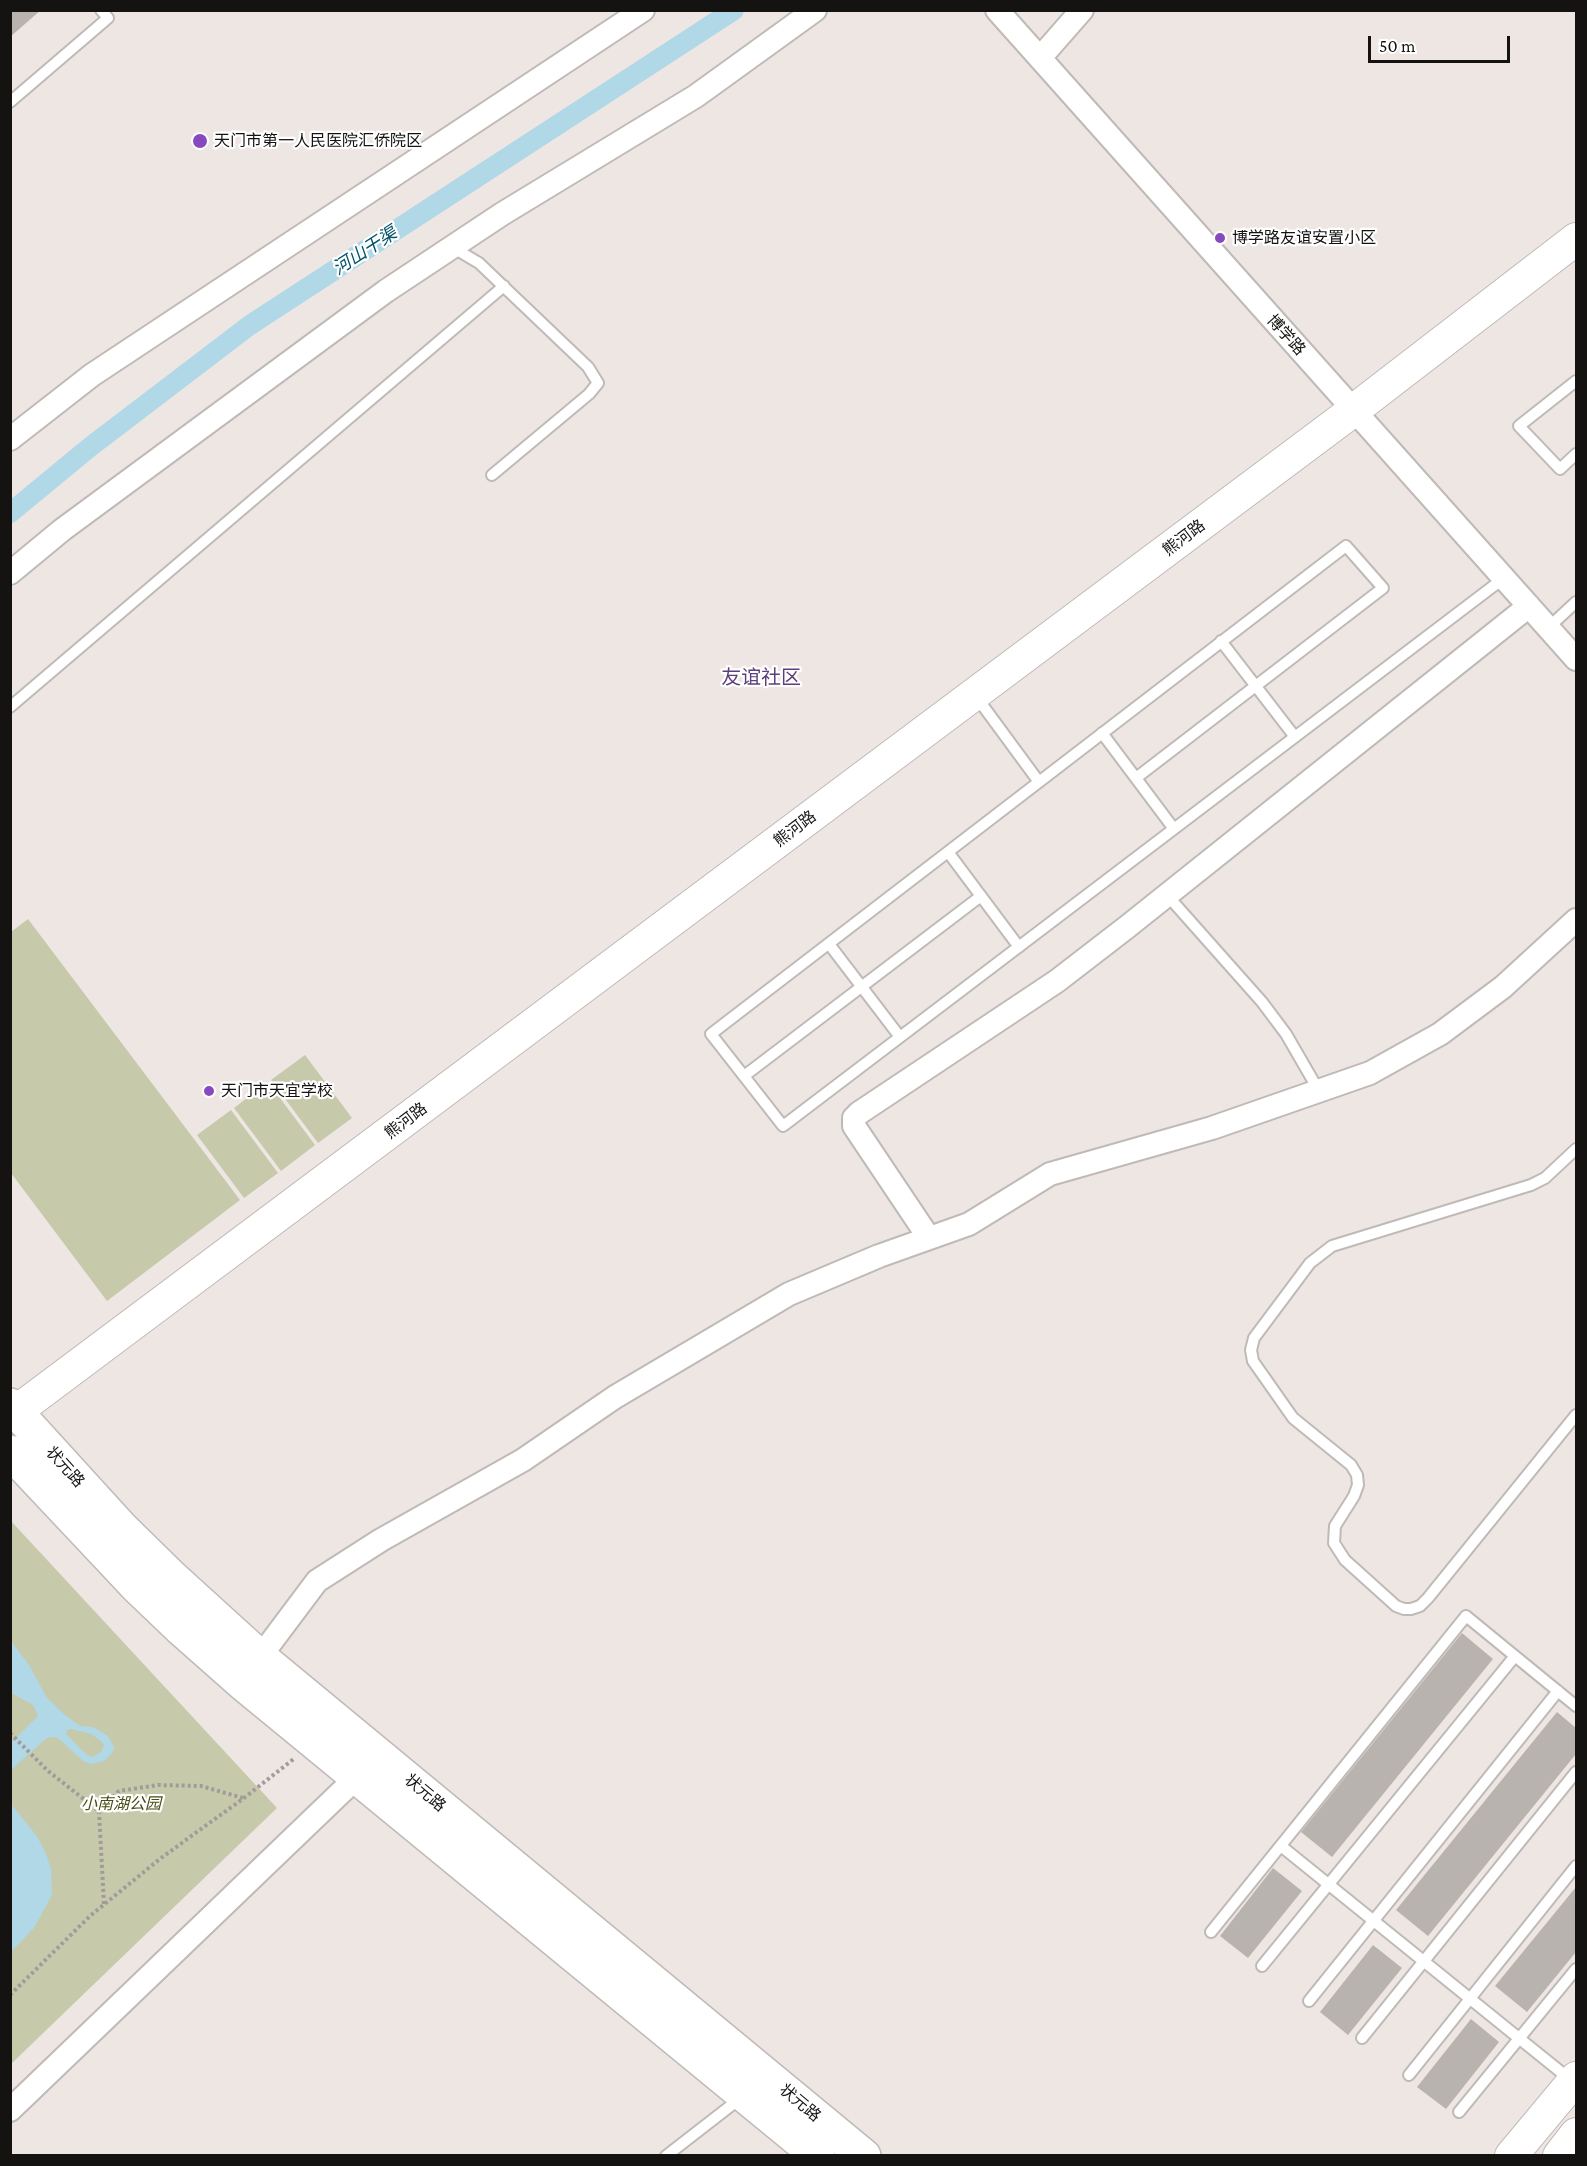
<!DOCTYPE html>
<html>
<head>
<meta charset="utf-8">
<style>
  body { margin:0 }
  #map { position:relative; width:1587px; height:2166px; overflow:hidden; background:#ede6e3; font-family:"Crimson Pro",serif }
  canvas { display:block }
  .frame { position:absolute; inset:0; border:12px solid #151312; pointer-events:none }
  .scale { position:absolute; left:1368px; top:36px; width:142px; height:27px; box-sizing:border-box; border:3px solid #151312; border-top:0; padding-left:8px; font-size:18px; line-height:21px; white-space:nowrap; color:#151312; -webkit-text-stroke:4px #fff; paint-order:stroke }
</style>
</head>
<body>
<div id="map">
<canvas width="1587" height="2166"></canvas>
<div class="frame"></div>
<div class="scale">50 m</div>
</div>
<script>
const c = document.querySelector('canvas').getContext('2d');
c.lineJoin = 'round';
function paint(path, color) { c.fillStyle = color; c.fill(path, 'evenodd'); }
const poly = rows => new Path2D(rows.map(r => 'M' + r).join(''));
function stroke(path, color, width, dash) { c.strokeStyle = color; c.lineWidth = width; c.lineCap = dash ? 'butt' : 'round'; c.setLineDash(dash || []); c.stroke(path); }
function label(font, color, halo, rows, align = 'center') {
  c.font = font + ' "Crimson Pro","Noto Sans SC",serif'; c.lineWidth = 4.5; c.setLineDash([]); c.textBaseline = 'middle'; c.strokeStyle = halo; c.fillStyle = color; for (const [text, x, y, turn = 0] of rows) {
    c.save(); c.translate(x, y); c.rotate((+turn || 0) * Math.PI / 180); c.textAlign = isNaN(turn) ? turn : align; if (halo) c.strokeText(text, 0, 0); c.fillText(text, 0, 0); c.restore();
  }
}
paint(poly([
  [28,919,240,1200,107,1301,11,1173,11,932],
  [305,1055,352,1118,318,1143,271,1080],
  [268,1082,315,1145,281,1171,234,1108],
  [231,1110,278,1173,244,1198,197,1135],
  [11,1521,277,1808,11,2064]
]), '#c6c9aa');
paint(poly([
  [11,1641,29,1665,47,1698,64,1714,80,1726,93,1727,108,1736,114,1747,113,1752,104,1761,91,1764,83,1761,58,1738,53,1737,47,1738,11,1770,11,1743,38,1716,33,1705,11,1693],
  [71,1729,91,1734,101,1741,104,1745,101,1752,92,1757,87,1755,66,1734,67,1730],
  [11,1804,36,1835,44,1849,51,1868,52,1895,34,1928,11,1952]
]), '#b0d8e7');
stroke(poly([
  [10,513,90,447,250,325,734,10]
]), '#b0d8e7', 20);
paint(poly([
  [10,10,41,10,10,37],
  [1462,1633,1493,1659,1332,1857,1301,1832],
  [1557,1712,1576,1728,1576,1754,1428,1936,1396,1910],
  [1273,1868,1302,1891,1248,1958,1220,1936],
  [1576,1887,1576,1952,1527,2012,1495,1986],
  [1373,1945,1402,1968,1348,2035,1320,2012],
  [1471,2019,1499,2042,1446,2109,1417,2087]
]), '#b9b3b0');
const lane = poly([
  [10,102,108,18,101,10],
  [452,247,479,263,588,367,598,383,589,394,492,475],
  [1576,381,1519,426,1560,469,1576,454],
  [1548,628,1576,602],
  [1221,641,1295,737],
  [975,695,1039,782],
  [10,707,504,286],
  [1102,733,1174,829],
  [1136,778,1383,588,1346,546,711,1034,783,1126,1504,578],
  [948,852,1019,947],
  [1167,895,1262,1002,1286,1034,1319,1091],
  [829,944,900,1037],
  [744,1076,981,896],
  [1576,1149,1545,1178,1531,1185,1332,1246,1310,1263,1254,1338,1251,1350,1253,1361,1293,1418,1351,1465,1357,1475,1358,1485,1354,1496,1335,1526,1334,1543,1345,1560,1396,1606,1404,1609,1411,1609,1420,1606,1428,1598,1576,1415],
  [1281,1846,1572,2081],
  [1211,1932,1466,1616,1576,1706],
  [1262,1966,1515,1656],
  [1309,2001,1558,1691],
  [1362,2038,1576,1772],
  [1409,2075,1576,1866],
  [1459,2112,1576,1969],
  [666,2156,742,2097]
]);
const street = poly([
  [997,10,1576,659],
  [1040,58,1082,10],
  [10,439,92,375,643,10],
  [10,573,62,530,386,291,502,214,696,96,815,10],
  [929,1238,854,1126,854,1118,859,1113,1057,981,1127,927,1529,606],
  [260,1657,317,1581,381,1540,523,1460,615,1397,789,1294,879,1256,969,1224,1050,1174,1212,1128,1370,1073,1440,1034,1503,987,1576,920],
  [10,2110,356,1778]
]);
const secondary = poly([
  [10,1416,1354,410,1576,239],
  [1511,2156,1576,2078],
  [1559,2156,1576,2134]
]);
const primary = poly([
  [10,1405,122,1528,172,1577,260,1657,864,2156],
  [10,1452,136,1586,182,1630,242,1683,818,2156]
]);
stroke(lane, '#c0bab7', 14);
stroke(street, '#c0bab7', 26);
stroke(secondary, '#c0bab7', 34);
stroke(primary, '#c0bab7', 36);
stroke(poly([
  [10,1733,48,1771,99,1811,119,1791,158,1785,201,1786,243,1798],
  [99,1811,104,1905],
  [10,1995,90,1916,161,1858,244,1798,295,1758]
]), '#a19c99', 4, [3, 3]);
stroke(lane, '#fff', 10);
stroke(street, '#fff', 22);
stroke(secondary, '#fff', 32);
stroke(primary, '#fff', 33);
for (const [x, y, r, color] of [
  [200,141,8,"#8849be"],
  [1220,238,6,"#8849be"],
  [209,1091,6,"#8849be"]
]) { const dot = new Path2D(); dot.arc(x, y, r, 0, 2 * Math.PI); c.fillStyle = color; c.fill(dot); stroke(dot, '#fff', 2); }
label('16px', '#151312', '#fff', [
  ["天门市第一人民医院汇侨院区",214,141],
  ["博学路友谊安置小区",1232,238],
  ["天门市天宜学校",221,1091]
], 'left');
label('16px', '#151312', '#fff', [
  ["博学路",1286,335,48],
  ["熊河路",1184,538,-37],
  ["熊河路",795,829,-37],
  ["熊河路",406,1121,-37],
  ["状元路",65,1467,48],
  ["状元路",425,1793,40],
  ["状元路",800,2103,40]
]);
label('italic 16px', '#4b4d14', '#fff', [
  ["小南湖公园",121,1804]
]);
label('italic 18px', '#015369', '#fff', [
  ["河山干渠",365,251,-33]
]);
label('20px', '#5d3f7b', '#fff', [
  ["友谊社区",761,678]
]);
</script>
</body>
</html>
